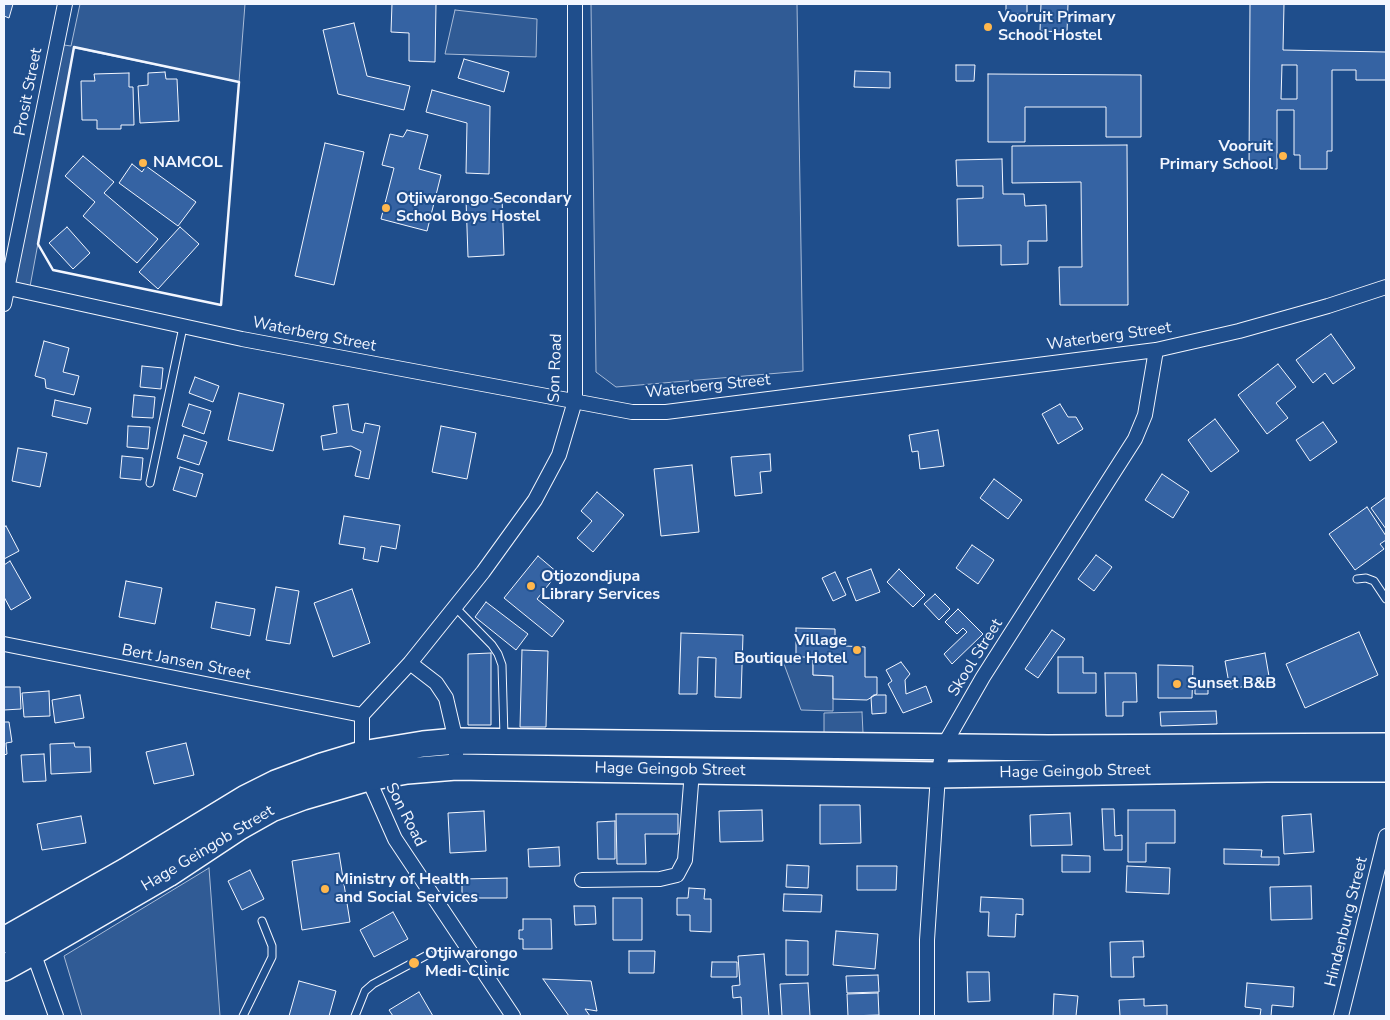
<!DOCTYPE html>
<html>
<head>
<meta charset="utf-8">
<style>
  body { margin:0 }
  #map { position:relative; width:1390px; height:1020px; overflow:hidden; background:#1f4e8c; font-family:"Nunito Sans",sans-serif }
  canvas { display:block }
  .frame { position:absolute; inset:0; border:5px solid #f2f6ff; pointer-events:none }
</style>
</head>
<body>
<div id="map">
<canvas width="1390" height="1020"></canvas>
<div class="frame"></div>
</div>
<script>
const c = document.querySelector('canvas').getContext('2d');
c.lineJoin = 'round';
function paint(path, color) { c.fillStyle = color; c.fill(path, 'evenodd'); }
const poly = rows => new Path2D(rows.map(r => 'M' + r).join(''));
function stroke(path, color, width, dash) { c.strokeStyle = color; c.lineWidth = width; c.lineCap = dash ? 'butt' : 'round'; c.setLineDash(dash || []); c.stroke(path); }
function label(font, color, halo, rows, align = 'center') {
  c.font = font + ' "Nunito Sans",sans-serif'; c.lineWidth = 4; c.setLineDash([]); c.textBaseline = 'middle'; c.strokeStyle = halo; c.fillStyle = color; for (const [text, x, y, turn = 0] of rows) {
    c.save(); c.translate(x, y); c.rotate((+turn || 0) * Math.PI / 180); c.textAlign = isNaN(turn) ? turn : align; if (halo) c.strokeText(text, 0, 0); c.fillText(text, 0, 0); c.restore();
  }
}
const built = poly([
  [80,4,245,4,239,82,74,48,29,292,7,288,57,44,71,46,80,4],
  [591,4,797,4,803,371,616,387,596,372,591,4],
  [455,10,537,19,536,57,445,54,455,10],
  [781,656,813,657,813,675,833,676,833,711,801,710,781,656],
  [862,712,863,733,824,734,824,713,862,712],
  [209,868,220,1016,82,1016,64,956,209,868]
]);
paint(built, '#305b95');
stroke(built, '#a8bbd7', 1);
const building = poly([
  [4,4,13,4,9,18,4,16,4,4],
  [392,4,436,4,435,62,409,61,409,33,391,32,392,4],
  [1006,4,1027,4,1027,14,1006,14,1006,4],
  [1041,4,1068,4,1067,32,1040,31,1041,4],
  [1250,4,1284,4,1283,50,1386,52,1386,80,1356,80,1356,70,1332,70,1332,151,1327,151,1327,169,1300,169,1300,155,1294,155,1294,110,1277,110,1277,169,1249,168,1250,4],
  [1282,65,1297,65,1297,99,1281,99,1282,65],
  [354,23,367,76,410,86,404,110,338,94,323,30,354,23],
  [464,59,509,72,504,92,458,78,464,59],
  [956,65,975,65,974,81,956,81,956,65],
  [855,71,890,72,890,88,854,87,855,71],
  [165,72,166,79,177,79,179,121,140,123,138,86,148,85,148,73,165,72],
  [129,73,129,87,133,87,134,125,121,125,121,129,97,129,97,120,82,120,81,81,95,81,94,74,129,73],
  [988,74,1141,75,1141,137,1106,137,1106,107,1025,107,1025,142,988,142,988,74],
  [432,90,490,106,489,174,466,173,467,123,426,112,432,90],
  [407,130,428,135,419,169,441,175,427,231,381,219,394,168,382,165,390,134,403,137,407,130],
  [325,143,364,152,334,285,295,276,325,143],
  [1127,145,1128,305,1060,305,1059,267,1082,267,1081,182,1012,183,1012,146,1127,145],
  [83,156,114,182,104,193,158,239,137,263,83,216,95,202,65,176,83,156],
  [1002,159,1003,194,1024,194,1025,206,1046,205,1047,241,1028,241,1028,264,1001,265,1001,245,958,246,957,199,983,198,983,186,957,186,956,160,1002,159],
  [132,164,142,172,146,166,196,202,178,226,119,183,132,164],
  [502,198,504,255,468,257,466,199,502,198],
  [67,227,90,253,73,269,49,243,67,227],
  [180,227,199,244,158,289,139,272,180,227],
  [1331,334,1355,368,1333,384,1325,373,1313,383,1296,360,1331,334],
  [44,341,69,348,63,372,79,376,74,395,46,388,45,379,35,376,44,341],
  [1278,364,1296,387,1276,403,1288,418,1267,434,1238,395,1278,364],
  [142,366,163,368,161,389,140,387,142,366],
  [195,377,219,386,213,402,189,393,195,377],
  [239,393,284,404,273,451,228,440,239,393],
  [134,395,155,397,153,418,132,417,134,395],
  [55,400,91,408,87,424,52,416,55,400],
  [189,404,211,411,204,434,182,426,189,404],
  [348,404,352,430,363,433,365,423,380,426,369,479,355,476,361,451,351,446,323,450,321,436,337,433,333,406,348,404],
  [1060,404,1068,417,1076,417,1083,429,1058,444,1042,414,1060,404],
  [1215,419,1239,451,1211,472,1188,440,1215,419],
  [1323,422,1337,442,1310,461,1296,440,1323,422],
  [128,426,150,427,148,449,127,447,128,426],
  [441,426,476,433,467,479,432,472,441,426],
  [938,430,944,466,920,469,918,451,912,452,909,435,938,430],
  [184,435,207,442,199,465,177,458,184,435],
  [18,448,47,453,40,487,12,481,18,448],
  [770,454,771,471,760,472,762,493,735,496,731,457,770,454],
  [122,456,143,458,141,480,120,478,122,456],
  [692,465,699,532,661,536,654,469,692,465],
  [180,467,203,474,196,497,173,490,180,467],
  [1162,474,1189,492,1173,518,1145,500,1162,474],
  [994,479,1022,500,1008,519,980,498,994,479],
  [597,492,624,515,593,552,577,538,592,521,581,511,597,492],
  [1386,497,1386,529,1371,508,1386,497],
  [1367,507,1386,536,1386,540,1380,544,1384,549,1355,570,1329,534,1367,507],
  [344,516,400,525,396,549,381,546,378,562,363,559,365,548,339,544,344,516],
  [6,526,19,551,4,559,4,527,6,526],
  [972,545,994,560,978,584,956,568,972,545],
  [1096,555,1112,567,1094,591,1078,579,1096,555],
  [538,556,558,573,537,599,564,621,552,637,504,598,538,556],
  [10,561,31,598,11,610,4,597,4,565,10,561],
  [871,569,880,592,856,601,847,578,871,569],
  [899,569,925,595,913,607,887,582,899,569],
  [835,572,846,595,833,601,822,578,835,572],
  [126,581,162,588,155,624,119,617,126,581],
  [276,587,299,591,290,644,266,640,276,587],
  [352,589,370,643,333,657,314,603,352,589],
  [935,594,950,609,939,620,924,604,935,594],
  [216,602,255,609,250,636,211,628,216,602],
  [486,602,528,634,516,650,475,617,486,602],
  [958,609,983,634,952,664,944,654,967,632,963,628,957,634,945,622,958,609],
  [796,628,835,629,835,638,846,638,846,646,865,647,865,677,877,677,877,694,867,700,833,699,833,676,813,675,813,657,796,657,796,628],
  [1052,630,1065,639,1038,678,1025,669,1052,630],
  [1359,632,1378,675,1305,708,1286,664,1359,632],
  [681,633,743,635,741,698,715,697,716,658,698,657,697,694,679,694,681,633],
  [522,650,548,651,546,727,520,727,522,650],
  [491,653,491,725,468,725,468,654,491,653],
  [1265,653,1270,682,1230,689,1225,661,1265,653],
  [1058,657,1083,657,1083,673,1096,673,1096,693,1058,693,1058,657],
  [901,662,910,674,905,680,906,694,926,686,932,702,903,713,888,684,892,681,886,670,901,662],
  [1158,665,1193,666,1192,698,1158,698,1158,665],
  [1105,673,1136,673,1137,702,1123,702,1123,716,1106,716,1105,673],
  [1195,682,1208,682,1208,694,1195,694,1195,682],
  [4,687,20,687,21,709,4,710,4,687],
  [49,691,50,716,24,717,22,693,49,691],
  [80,695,84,718,55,723,52,700,80,695],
  [874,695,886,695,886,713,872,714,871,697,874,695],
  [1216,711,1217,724,1161,726,1160,712,1216,711],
  [4,722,9,722,12,742,6,743,7,754,4,755,4,722],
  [74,743,75,747,90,747,91,772,51,774,50,744,74,743],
  [186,743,194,775,154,784,146,752,186,743],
  [44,754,46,781,23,782,21,755,44,754],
  [820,805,860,805,861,843,820,844,820,805],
  [1102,809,1114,809,1115,836,1122,835,1122,850,1104,850,1102,809],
  [762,810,763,841,720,842,719,811,762,810],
  [1128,810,1175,810,1175,843,1146,843,1146,862,1128,862,1128,810],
  [484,811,486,851,450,853,448,813,484,811],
  [1070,813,1072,845,1031,846,1030,815,1070,813],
  [616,814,678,814,678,834,645,834,646,864,617,864,616,814],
  [1311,814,1314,852,1284,854,1282,816,1311,814],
  [81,816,86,843,42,850,37,824,81,816],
  [615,821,615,859,598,859,597,822,615,821],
  [559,847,560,866,529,867,528,849,559,847],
  [1224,849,1262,850,1261,857,1279,857,1279,865,1224,864,1224,849],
  [339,853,350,922,302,930,292,861,339,853],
  [1062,855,1090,856,1090,872,1062,872,1062,855],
  [787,865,809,866,808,888,786,887,787,865],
  [857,866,897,866,896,890,857,890,857,866],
  [1127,866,1170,868,1169,894,1126,892,1127,866],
  [250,870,264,899,242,910,228,881,250,870],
  [507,878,507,898,462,898,462,879,507,878],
  [1311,886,1312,919,1271,920,1270,887,1311,886],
  [689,888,705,889,704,899,711,899,711,932,690,931,690,915,677,915,677,898,688,898,689,888],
  [784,894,822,895,821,912,783,911,784,894],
  [981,897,1023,899,1023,915,1016,914,1015,937,988,936,989,912,980,912,981,897],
  [613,898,642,898,642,940,613,940,613,898],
  [574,906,595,906,596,924,575,925,574,906],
  [393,912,408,939,374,957,360,930,393,912],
  [523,919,551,919,552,949,523,949,523,939,519,939,519,930,523,930,523,919],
  [836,931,878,934,875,969,833,965,836,931],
  [786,940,808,941,808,975,786,975,786,940],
  [1143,941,1144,957,1133,957,1134,977,1111,977,1110,942,1143,941],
  [629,951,655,951,654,973,629,973,629,951],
  [764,954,769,1016,742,1016,741,997,733,998,732,986,740,985,738,956,764,954],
  [712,962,737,962,737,977,711,977,712,962],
  [967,972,989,972,990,1001,968,1002,967,972],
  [878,975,879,992,847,993,846,976,878,975],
  [543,979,591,981,597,1011,585,1009,590,1016,569,1016,543,979],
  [299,981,336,991,329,1016,289,1016,299,981],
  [808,983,810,1016,782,1016,780,984,808,983],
  [1247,983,1294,987,1293,1007,1272,1005,1271,1016,1260,1016,1261,1009,1245,1007,1247,983],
  [419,992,433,1016,393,1016,389,1010,419,992],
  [878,993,879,1015,848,1016,847,994,878,993],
  [1054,994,1078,996,1076,1016,1053,1016,1054,994],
  [1144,999,1144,1006,1167,1005,1167,1016,1120,1016,1119,1000,1144,999]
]);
paint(building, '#3563a3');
stroke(building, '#f2f6ff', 1);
const lane = poly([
  [150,483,183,327],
  [1357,579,1366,578,1374,581,1386,599],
  [455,607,492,645,498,654,502,665,504,737],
  [243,1016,272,957,272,946,262,921],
  [355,1016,365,991,373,984,429,954]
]);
const street = poly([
  [4,287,242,339,632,412,666,412,1156,350,1239,331,1328,306,1386,287],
  [4,304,65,4],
  [4,644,362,715],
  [410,663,436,683,446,698,456,741,456,767],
  [582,880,660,879,677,875,685,860,692,771],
  [33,952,56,1016],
  [513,1016,395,839,368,778,362,754,362,715,410,663,483,572,535,500,559,455,575,401,575,4],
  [927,1016,927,940,938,775,944,745,983,677,1135,439,1145,415,1156,350],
  [1341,1016,1386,836]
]);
const highway = poly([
  [4,940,126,871,246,798,276,783,322,766,362,754,423,744,456,741,1048,748,1386,746],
  [4,968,33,952,168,874,239,827,271,809,303,797,368,778,407,771,456,767,938,775,1267,769,1386,769]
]);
stroke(lane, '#f2f6ff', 9);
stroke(street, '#f2f6ff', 16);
stroke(highway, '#f2f6ff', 28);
stroke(lane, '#1f4e8c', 7);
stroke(street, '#1f4e8c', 14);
stroke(highway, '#1f4e8c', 25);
stroke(poly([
  [74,47,239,82,221,305,53,270,38,244,74,47]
]), '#f2f6ff', 2.5);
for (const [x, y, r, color] of [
  [988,27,5,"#ffb74d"],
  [1283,156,5,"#ffb74d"],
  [143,163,5,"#ffb74d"],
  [386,208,5,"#ffb74d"],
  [531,586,5,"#ffb74d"],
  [857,650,5,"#ffb74d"],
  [1177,684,5,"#ffb74d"],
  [325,889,5,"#ffb74d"],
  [414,963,6,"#ffb74d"]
]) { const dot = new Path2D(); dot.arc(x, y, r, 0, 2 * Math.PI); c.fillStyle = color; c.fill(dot); stroke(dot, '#1f4e8c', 2); }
label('bold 16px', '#f2f6ff', '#1f4e8c', [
  ["Vooruit Primary",998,18],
  ["School Hostel",998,36],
  ["Vooruit",1273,147,"right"],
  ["Primary School",1273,165,"right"],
  ["NAMCOL",153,163],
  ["Otjiwarongo Secondary",396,199],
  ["School Boys Hostel",396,217],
  ["Otjozondjupa",541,577],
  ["Library Services",541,595],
  ["Village",847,641,"right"],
  ["Boutique Hotel",847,659,"right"],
  ["Sunset B&B",1187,684],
  ["Ministry of Health",335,880],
  ["and Social Services",335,898],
  ["Otjiwarongo",425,954],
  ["Medi-Clinic",425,972]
], 'left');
label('16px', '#f2f6ff', '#1f4e8c', [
  ["Prosit Street",29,92,-79],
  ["Waterberg Street",314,335,11],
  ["Waterberg Street",1109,337,-8],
  ["Son Road",556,368,-88],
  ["Waterberg Street",708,387,-6],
  ["Skool Street",976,658,-58],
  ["Bert Jansen Street",186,663,11],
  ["Hage Geingob Street",670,770,1],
  ["Hage Geingob Street",1075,772,-1],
  ["Son Road",405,815,63],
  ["Hage Geingob Street",208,849,-31],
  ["Hindenburg Street",1347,922,-76]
]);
</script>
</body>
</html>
